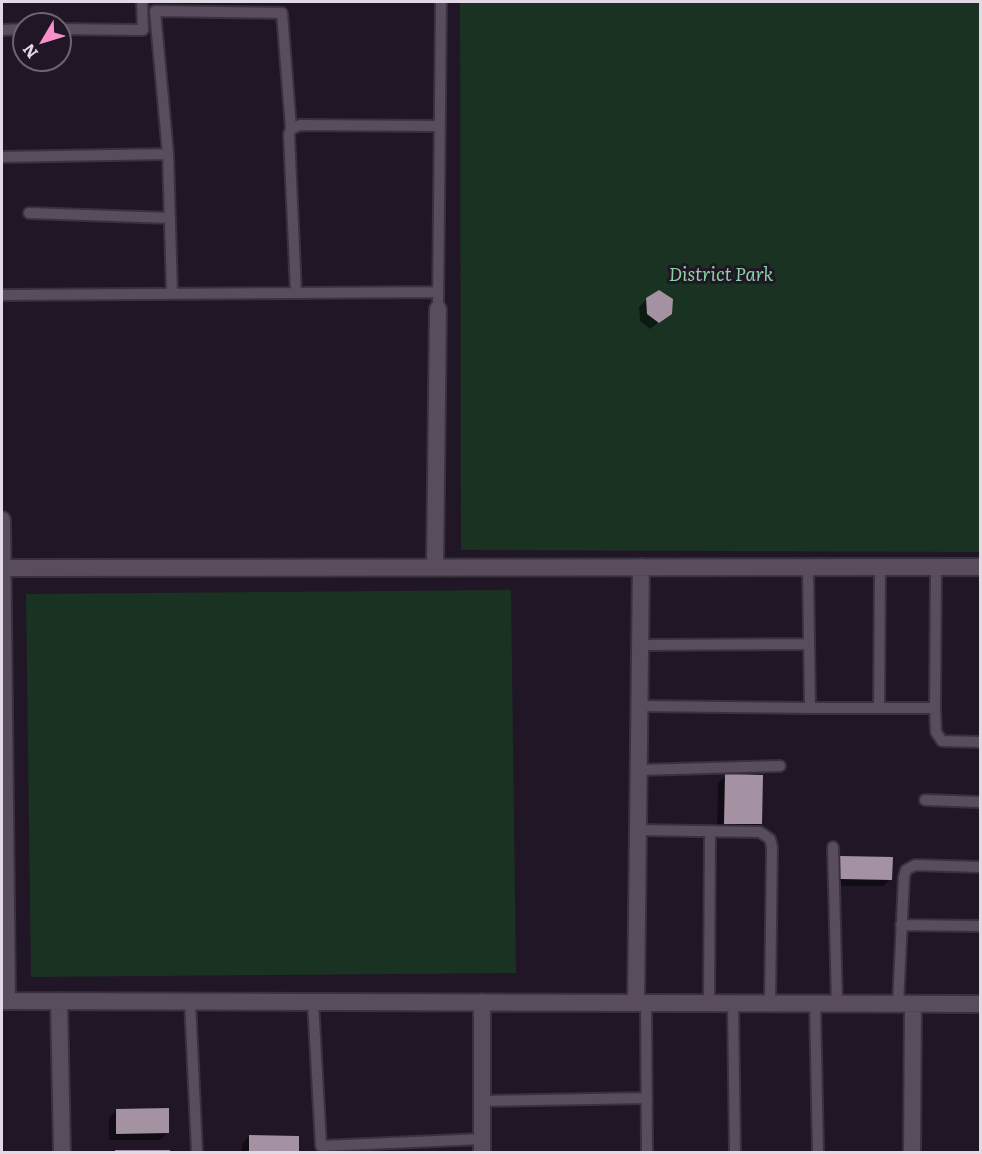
<!DOCTYPE html>
<html>
<head>
<meta charset="utf-8">
<style>
  body { margin:0 }
  #map { position:relative; width:982px; height:1154px; overflow:hidden; background:#211625; font-family:Literata,serif }
  canvas { display:block }
  .frame { position:absolute; inset:0; border:3px solid #e1dae4; pointer-events:none }
  .north { position:absolute; left:12px; top:12px; width:60px; height:60px; box-sizing:border-box; background:#211625; border:2px solid #6e6471; border-radius:50%; rotate:232deg; font-size:16px; font-weight:700; line-height:24px; text-align:center; color:#e1dae4 }
  .north::after { content:''; display:block; margin:auto; width:21px; height:27px; background:#f890cb; clip-path:polygon(50% 0,100% 100%,50% 72%,0 100%) }
</style>
</head>
<body>
<div id="map">
<canvas width="982" height="1154"></canvas>
<div class="frame"></div>
<div class="north">N</div>
</div>
<script>
const c = document.querySelector('canvas').getContext('2d');
c.lineJoin = 'round';
function paint(path, color) { c.fillStyle = color; c.fill(path, 'evenodd'); }
const poly = rows => new Path2D(rows.map(r => 'M' + r).join(''));
function stroke(path, color, width, dash) { c.strokeStyle = color; c.lineWidth = width; c.lineCap = dash ? 'butt' : 'round'; c.setLineDash(dash || []); c.stroke(path); }
function label(font, color, halo, rows, align = 'center') {
  c.font = font + ' Literata,serif'; c.lineWidth = 6; c.setLineDash([]); c.textBaseline = 'middle'; c.strokeStyle = halo; c.fillStyle = color; for (const [text, x, y, turn = 0] of rows) {
    c.save(); c.translate(x, y); c.rotate((+turn || 0) * Math.PI / 180); c.textAlign = isNaN(turn) ? turn : align; if (halo) c.strokeText(text, 0, 0); c.fillText(text, 0, 0); c.restore();
  }
}
paint(poly([
  [460,2,980,2,980,552,461,550],
  [511,590,516,973,31,977,26,594]
]), '#1a3222');
paint(poly([
  [647,299,671,313,650,329,640,321,639,307],
  [726,776,761,824,753,831,717,831,718,783],
  [840,858,891,879,883,886,833,886,833,865],
  [116,1110,167,1133,160,1140,109,1140,109,1118],
  [250,1136,298,1137,297,1152,242,1152,242,1144],
  [169,1151,169,1152,115,1152,116,1152]
]), '#0007');
paint(poly([
  [659,290,673,299,672,314,659,323,647,314,646,298],
  [725,774,763,775,762,824,724,824],
  [840,856,893,857,892,880,840,879],
  [169,1108,169,1133,116,1134,116,1109],
  [249,1135,299,1136,299,1152,249,1152],
  [115,1150,170,1150,170,1152,115,1152]
]), '#a491a2');
const service = poly([
  [60,29,143,30,142,2],
  [2,30,24,29],
  [168,154,155,11,282,13,291,129],
  [2,157,168,154,172,294],
  [29,213,170,218],
  [296,293,289,134,291,129,300,125,439,126],
  [2,295,438,292],
  [438,309,441,2],
  [936,566,935,708,936,732,942,741,980,742],
  [641,645,809,644],
  [640,706,810,708,808,567],
  [810,708,935,708],
  [879,708,880,567],
  [639,770,780,766],
  [925,800,980,802],
  [638,830,760,832,770,839,772,847,770,1004],
  [833,847,837,1004],
  [901,925,980,926],
  [190,1001,197,1152],
  [313,1002,321,1146,482,1139],
  [646,1003,647,1152],
  [709,1003,710,831],
  [733,1003,735,1152],
  [815,1003,818,1152],
  [898,1004,904,877,906,870,915,865,980,867],
  [482,1101,647,1098]
]);
const minor = poly([
  [2,520,7,1001],
  [435,567,438,309],
  [2,568,980,567],
  [2,1001,980,1004],
  [59,1001,62,1152],
  [482,1002,482,1152],
  [636,1003,641,567],
  [912,1152,913,1004]
]);
stroke(service, '#39323d', 14);
stroke(minor, '#39323d', 20);
stroke(service, '#584c5d', 10);
stroke(minor, '#584c5d', 16);
label('italic 18px', '#8bd2a4', '#211625', [
  ["District Park",721,276]
]);
</script>
</body>
</html>
